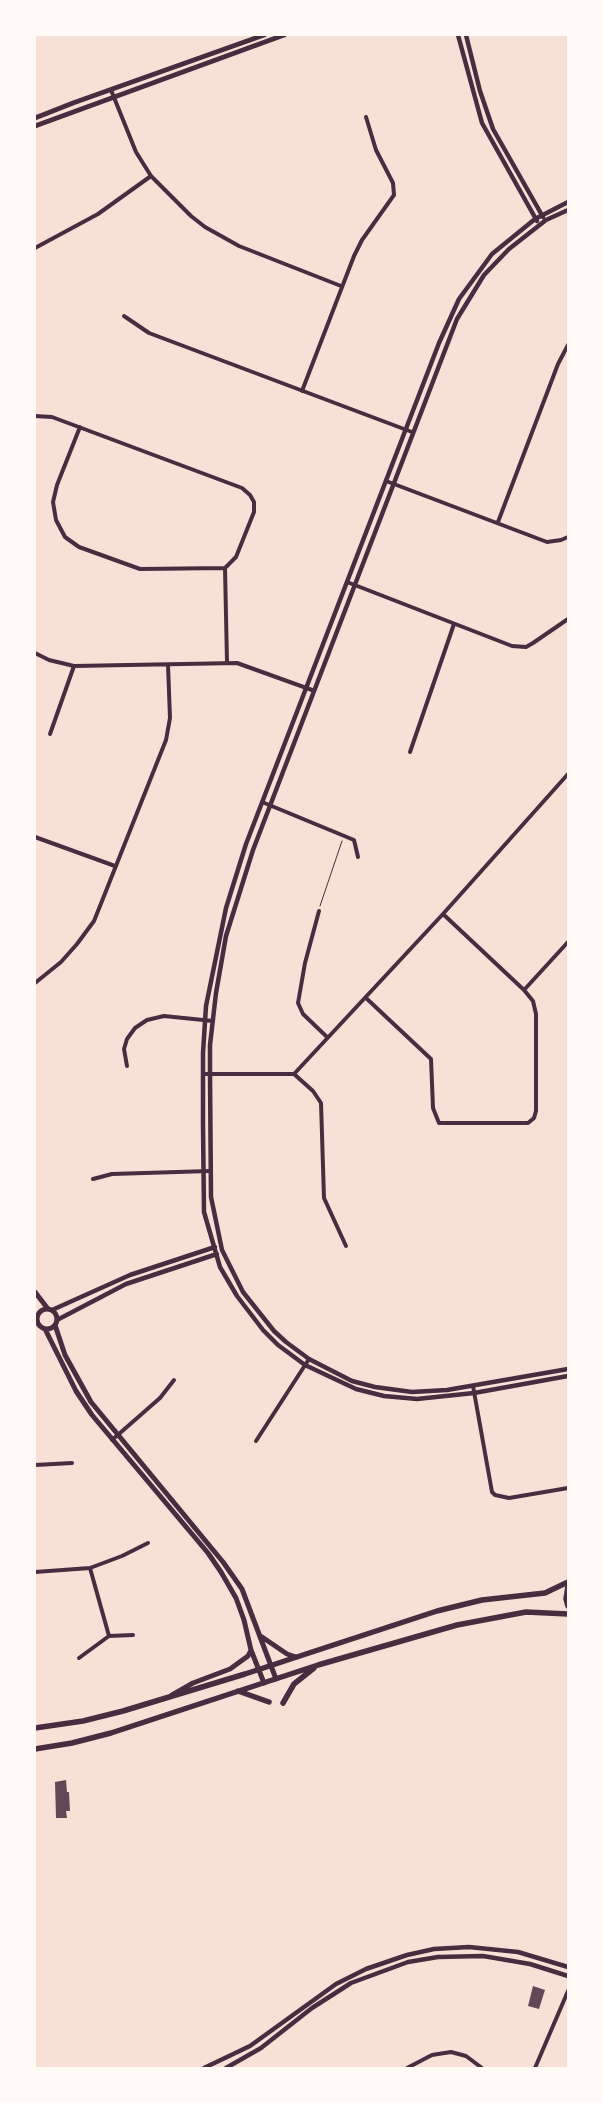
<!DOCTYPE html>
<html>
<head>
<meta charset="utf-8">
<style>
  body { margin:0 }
  #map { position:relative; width:603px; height:2103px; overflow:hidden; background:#f7e1d7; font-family:Mulish,sans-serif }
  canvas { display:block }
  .frame { position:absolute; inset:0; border:36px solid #fffaf5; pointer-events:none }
</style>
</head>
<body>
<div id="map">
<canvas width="603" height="2103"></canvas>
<div class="frame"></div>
</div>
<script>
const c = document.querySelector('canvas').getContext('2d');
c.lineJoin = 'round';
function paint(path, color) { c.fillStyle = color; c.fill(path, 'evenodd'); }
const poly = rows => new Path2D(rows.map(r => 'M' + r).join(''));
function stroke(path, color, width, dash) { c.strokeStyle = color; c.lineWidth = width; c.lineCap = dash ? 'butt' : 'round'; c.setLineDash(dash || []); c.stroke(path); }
paint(poly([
  [66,1780,67,1792,69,1792,70,1811,66,1811,67,1818,56,1818,55,1782],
  [533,1986,545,1990,539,2009,528,2006]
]), '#644757');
stroke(poly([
  [320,906,342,841]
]), '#4a2c40', 1);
stroke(poly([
  [111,90,136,152,151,176,191,216,205,227,239,246,341,286],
  [35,248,98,214,151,176],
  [124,316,149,333,412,432],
  [302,391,354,256,362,240,394,195,393,183,376,150,366,117],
  [35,416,52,417,242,488,250,495,254,502,254,512,236,557,225,568,227,662],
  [80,427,57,485,53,502,56,520,65,537,79,547,140,569,225,568],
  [386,481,547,542,561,540,568,537],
  [498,522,558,364,568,345],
  [347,582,512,646,526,647,533,643,568,619],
  [35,653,49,660,74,666,237,663,312,690],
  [50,734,74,666],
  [410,752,454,624],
  [262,802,354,840,358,857],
  [35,837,115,866],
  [319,911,305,963,298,1003,303,1014,327,1037],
  [443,914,524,990],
  [35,983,61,962,77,944,94,921,102,901,166,740,170,718,168,665],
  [366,998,431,1059,433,1108,439,1123,528,1123,534,1118,536,1111,536,1014,533,1001,524,990,568,942],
  [127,1066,124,1049,127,1039,135,1028,147,1020,164,1016,213,1021],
  [203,1074,294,1074,443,914,568,774],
  [294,1074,313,1091,321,1103,324,1198,346,1246],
  [93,1179,112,1174,210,1171],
  [473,1386,492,1492,495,1495,509,1498,568,1488],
  [112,1440,160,1398,174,1380],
  [256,1441,309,1359],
  [35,1465,72,1463],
  [90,1568,109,1636],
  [35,1572,90,1568,122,1556,148,1543],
  [79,1658,109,1636,133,1635],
  [407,2068,432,2055,451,2052,466,2056,482,2068],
  [535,2068,568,1991]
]), '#4a2c40', 4);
stroke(poly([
  [458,35,482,123,537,221],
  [466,35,480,91,493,129,543,217],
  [568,202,535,219,492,254,459,299,439,343,278,761,246,844,226,908,206,1006,203,1053,203,1124,204,1212,220,1267,237,1296,263,1330,278,1345,305,1365,356,1389,384,1396,417,1399,474,1393,568,1376],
  [568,210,546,220,509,249,484,275,457,319,253,850,226,936,216,993,210,1045,210,1074,211,1197,222,1250,243,1292,274,1331,286,1342,309,1359,352,1381,375,1387,412,1392,447,1390,568,1369],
  [52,1310,130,1275,215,1247],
  [57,1320,126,1284,217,1254],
  [204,2068,250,2046,336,1984,366,1969,407,1955,434,1949,469,1947,518,1952,568,1967],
  [226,2068,261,2048,312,2008,351,1983,408,1962,438,1957,483,1956,530,1964,568,1976]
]), '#4a2c40', 4.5);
stroke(poly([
  [35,118,73,103,264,35],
  [35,126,284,35],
  [35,1292,48,1309],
  '37 1319a10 10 0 1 1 20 0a10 10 0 1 1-20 0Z',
  [55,1325,65,1355,91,1402,223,1562,242,1589,276,1679],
  [45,1329,76,1391,92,1415,208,1553,221,1572,236,1598,244,1620,251,1650,264,1683],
  [262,1637,287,1654,296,1657],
  [172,1695,193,1683,230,1669,248,1656,251,1650]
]), '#4a2c40', 5);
stroke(poly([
  [568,1586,566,1599,568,1606],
  [238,1691,269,1702],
  [283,1703,294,1684,314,1668],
  [35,1728,83,1721,123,1711,245,1674,437,1611,482,1600,545,1593,568,1582],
  [35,1749,72,1743,111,1733,318,1665,457,1625,526,1612,568,1614]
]), '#4a2c40', 5.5);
</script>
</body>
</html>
